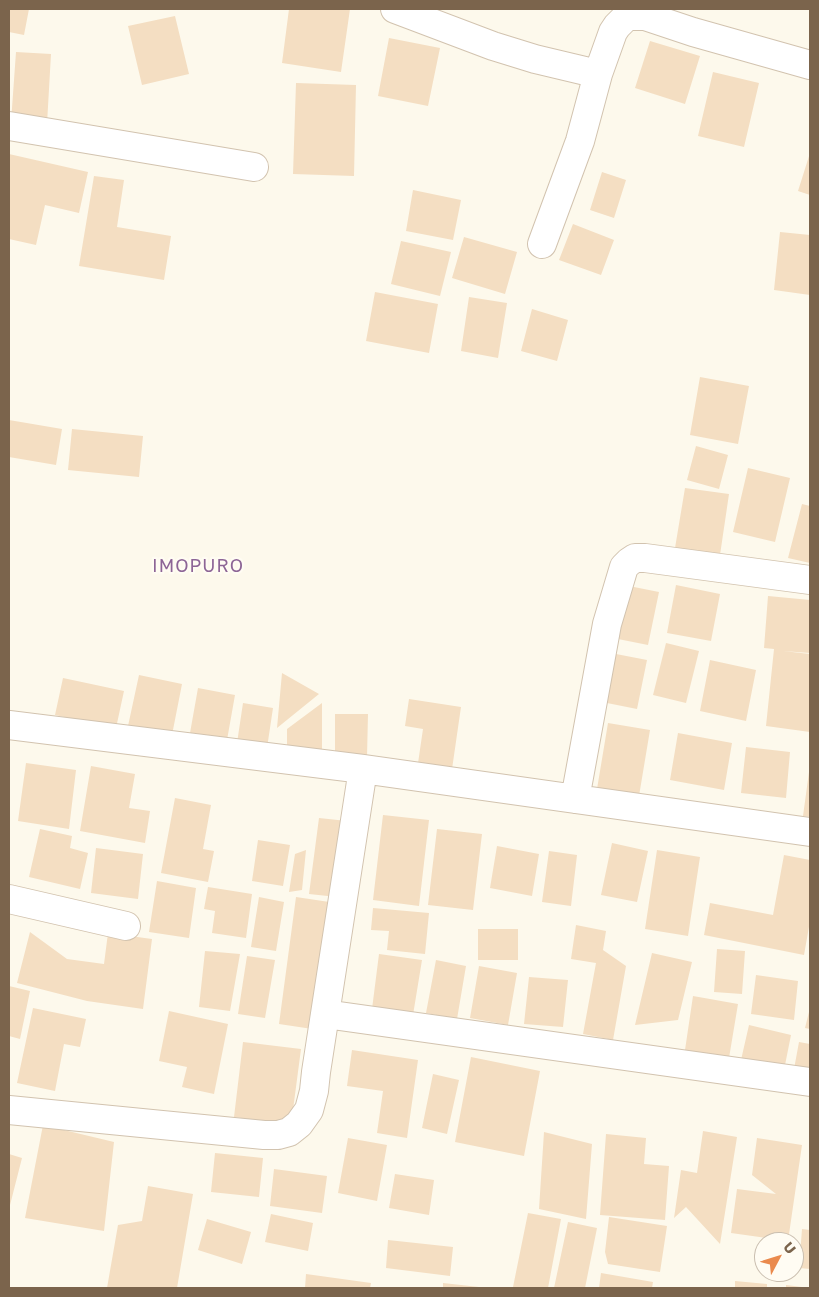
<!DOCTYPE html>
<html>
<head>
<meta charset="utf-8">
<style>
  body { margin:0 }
  #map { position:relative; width:819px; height:1297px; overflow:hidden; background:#fdf9ec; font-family:"Golos Text",sans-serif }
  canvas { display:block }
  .frame { position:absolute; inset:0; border:10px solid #7b644c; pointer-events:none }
  .north { position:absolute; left:754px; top:1232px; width:50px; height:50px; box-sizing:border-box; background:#fffcf3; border:1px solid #cabfb0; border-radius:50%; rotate:50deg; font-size:14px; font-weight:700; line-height:20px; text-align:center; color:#7b644c }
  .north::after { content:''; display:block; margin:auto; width:18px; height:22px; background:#ea8a4d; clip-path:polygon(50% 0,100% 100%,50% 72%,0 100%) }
</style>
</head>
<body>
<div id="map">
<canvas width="819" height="1297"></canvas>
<div class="frame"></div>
<div class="north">U</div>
</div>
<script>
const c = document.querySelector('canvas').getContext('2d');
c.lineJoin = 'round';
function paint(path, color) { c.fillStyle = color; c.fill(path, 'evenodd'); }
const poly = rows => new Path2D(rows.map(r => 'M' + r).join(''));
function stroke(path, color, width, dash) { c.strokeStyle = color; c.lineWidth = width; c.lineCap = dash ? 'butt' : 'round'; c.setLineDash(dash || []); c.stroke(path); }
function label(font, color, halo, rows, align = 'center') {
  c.font = font + ' "Golos Text",sans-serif'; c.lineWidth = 4.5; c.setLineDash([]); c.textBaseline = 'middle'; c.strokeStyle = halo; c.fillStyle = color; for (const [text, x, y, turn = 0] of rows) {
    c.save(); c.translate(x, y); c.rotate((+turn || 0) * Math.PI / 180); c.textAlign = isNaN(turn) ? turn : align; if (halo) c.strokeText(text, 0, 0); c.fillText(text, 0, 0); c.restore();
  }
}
paint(poly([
  [9,9,29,9,24,35,9,32],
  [289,9,350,9,341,72,282,63],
  [175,16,189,74,142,85,128,26],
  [389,38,440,48,428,106,378,96],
  [650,41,700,56,685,104,635,88],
  [16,52,51,54,47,124,11,122],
  [713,72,759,83,744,147,698,136],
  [296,83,356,85,354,176,293,174],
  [810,153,810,195,798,191],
  [9,154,88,172,79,213,45,205,36,245,9,239],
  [602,172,626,180,614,218,590,210],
  [94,176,124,180,117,227,171,236,164,280,79,266],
  [413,190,461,200,453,240,406,231],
  [573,224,614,240,601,275,559,260],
  [780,232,810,235,810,295,774,290],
  [464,237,517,252,505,294,452,278],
  [401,241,451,252,440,296,391,284],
  [375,292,438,304,429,353,366,341],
  [469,297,507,303,498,358,461,351],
  [532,309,568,320,557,361,521,351],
  [700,377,749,386,738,444,690,435],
  [9,420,62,429,56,465,9,457],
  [72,429,143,436,139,477,68,470],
  [696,446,728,455,719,489,687,480],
  [748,468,790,478,775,542,733,532],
  [685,488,729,494,720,555,675,548],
  [802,504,810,506,810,563,788,558],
  [676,585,720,594,711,641,667,633],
  [629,586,659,592,648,645,618,639],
  [768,596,810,600,810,653,783,651,810,654,810,732,766,726,774,649,764,648],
  [666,643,699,651,686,703,653,695],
  [616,654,647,660,637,709,607,703],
  [710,660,756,670,746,721,700,711],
  [282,673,319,694,277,728],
  [139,675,182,684,172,735,128,726],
  [63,678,124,691,116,728,55,715],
  [198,688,235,695,227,740,190,733],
  [409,699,461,707,451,776,417,770,423,729,405,726],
  [243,703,273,708,267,748,237,743],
  [322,703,322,751,287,751,287,729],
  [335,714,368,714,367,757,335,757],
  [608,723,650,730,639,796,597,789],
  [678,733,732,743,724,790,670,780],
  [746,747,790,752,786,798,741,793],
  [26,763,76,770,69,829,18,821],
  [91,766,135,774,129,808,150,811,145,843,80,831],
  [809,772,810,772,810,817,803,816],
  [175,798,211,805,203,849,214,851,208,882,161,873],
  [383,815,429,820,419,906,373,900],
  [319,818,347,821,337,897,309,894],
  [40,829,72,836,70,848,88,853,80,889,29,877],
  [437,829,482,834,473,910,428,905],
  [258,840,290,845,283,886,252,881],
  [612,843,648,851,637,902,601,895],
  [497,846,539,854,532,896,490,888],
  [96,848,143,854,138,899,91,893],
  [306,850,302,890,289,892,295,854],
  [657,850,700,857,688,936,645,929],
  [549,851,577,855,571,906,542,902],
  [784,855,810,860,810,921,804,955,704,935,710,903,773,915],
  [157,881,196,888,189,938,149,932],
  [208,887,252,894,246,938,212,933,215,911,204,909],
  [259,897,284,902,276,951,251,947],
  [296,897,336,903,319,1030,279,1024],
  [373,908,429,913,425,954,387,950,389,931,371,930],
  [576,925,606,931,603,950,626,966,613,1040,583,1034,596,963,571,959],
  [478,929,518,929,518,960,478,960],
  [30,932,67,959,104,964,108,933,152,939,143,1009,87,1001,17,983],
  [717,949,745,951,742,994,714,992],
  [205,951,240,954,230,1011,199,1007],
  [652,953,692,962,678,1020,635,1025],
  [379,954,422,960,413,1015,372,1009],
  [247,956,275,960,265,1018,238,1014],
  [436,960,466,966,457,1019,426,1013],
  [479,966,517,973,508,1025,470,1018],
  [756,975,798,981,794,1020,751,1014],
  [529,977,568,980,563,1027,524,1024],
  [9,986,30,991,20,1039,9,1036],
  [693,996,738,1004,729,1058,685,1050],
  [33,1008,86,1019,80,1047,64,1044,55,1091,17,1083],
  [810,1008,810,1029,805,1028],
  [169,1011,228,1024,214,1094,182,1087,187,1067,159,1061],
  [749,1025,791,1035,784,1070,741,1060],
  [243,1042,301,1049,291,1125,234,1117],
  [799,1042,810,1044,810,1072,794,1069],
  [352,1050,418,1060,407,1138,377,1133,383,1091,347,1086],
  [471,1057,540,1071,524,1156,455,1142],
  [433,1074,459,1080,447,1134,422,1128],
  [43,1125,114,1142,104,1231,25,1218],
  [703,1131,737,1137,720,1244,686,1207,674,1218,681,1170,697,1173],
  [544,1132,592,1144,586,1219,539,1209],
  [606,1134,646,1138,644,1164,669,1166,665,1220,600,1215],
  [348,1138,387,1145,377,1201,338,1193],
  [757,1138,802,1145,788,1241,731,1233,737,1189,776,1194,752,1175],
  [215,1153,263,1158,259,1197,211,1192],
  [9,1154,22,1158,9,1209],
  [274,1169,327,1176,322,1213,270,1206],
  [395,1174,434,1180,429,1215,389,1208],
  [148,1186,193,1194,177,1288,107,1288,118,1225,142,1221],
  [528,1213,561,1219,548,1288,513,1287],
  [271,1214,313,1223,308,1251,265,1242],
  [609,1217,667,1226,660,1272,608,1264,605,1252],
  [207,1219,251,1232,242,1264,198,1250],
  [568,1222,597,1228,585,1288,554,1288],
  [802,1229,810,1230,810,1269,799,1268],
  [388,1240,453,1247,450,1276,386,1268],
  [601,1273,653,1282,652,1288,599,1288],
  [306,1274,371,1283,370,1288,305,1288],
  [735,1281,767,1284,767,1288,735,1288],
  [443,1283,479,1287,479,1288,443,1288],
  [786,1285,802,1287,802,1288,786,1288]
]), '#f4dec2');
const street = poly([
  [395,9,493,46,535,59,598,74,613,32,617,26,627,16,645,16,693,32,810,65],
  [9,126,254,167],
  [542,244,580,141,598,74],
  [9,725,363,769,810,832],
  [575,799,607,624,624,567,629,562,635,558,645,558,810,580],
  [9,899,126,926],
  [325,1014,810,1082],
  [9,1110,264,1135,278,1135,289,1132,299,1124,309,1110,314,1091,316,1072,363,769]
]);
stroke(street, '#d2c3af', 30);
stroke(street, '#fff', 28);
c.letterSpacing = '1px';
label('18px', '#8d6596', '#fffcf3', [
  ["IMOPURO",198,566]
]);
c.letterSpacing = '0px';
</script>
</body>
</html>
